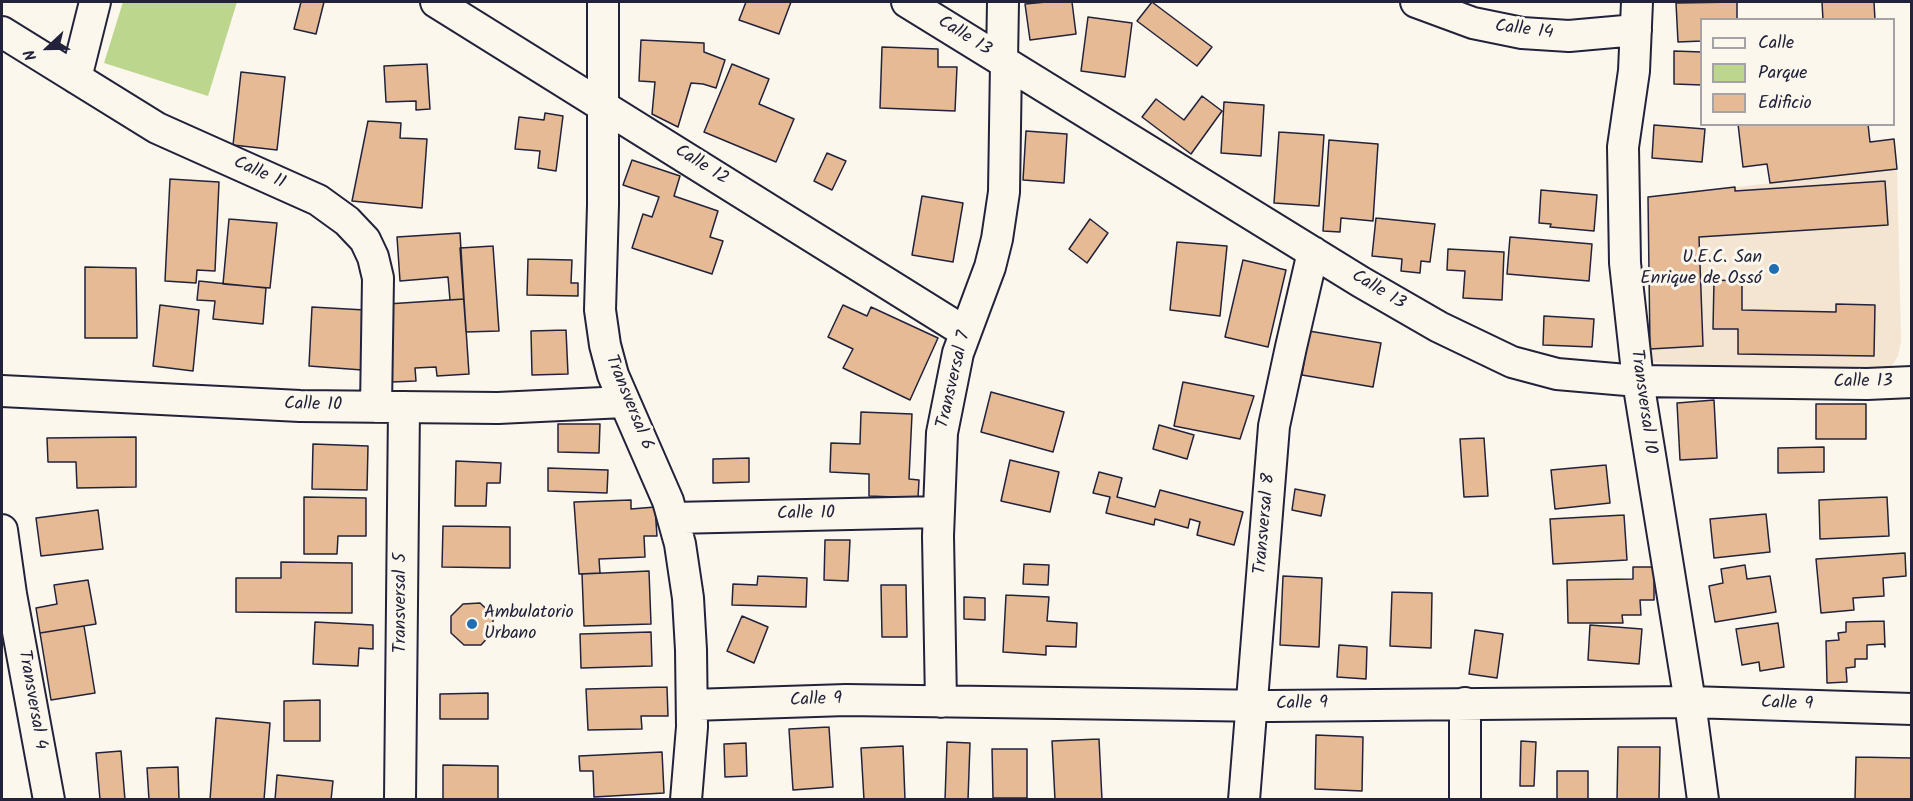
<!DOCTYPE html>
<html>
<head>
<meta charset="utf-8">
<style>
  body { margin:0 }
  #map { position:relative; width:1913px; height:801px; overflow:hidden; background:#fbf7ec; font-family:Kalam,sans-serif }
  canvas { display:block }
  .frame { position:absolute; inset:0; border:3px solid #22223b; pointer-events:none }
  .legend { position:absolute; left:1700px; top:18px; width:195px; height:108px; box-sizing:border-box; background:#fbf7ec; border:2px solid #a4a2a5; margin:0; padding:8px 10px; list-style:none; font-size:18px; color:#22223b }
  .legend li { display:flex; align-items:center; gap:12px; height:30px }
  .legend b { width:30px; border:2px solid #a4a2a5 }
  .north { position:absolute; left:18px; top:18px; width:60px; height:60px; -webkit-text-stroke:4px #fbf7ec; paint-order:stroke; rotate:248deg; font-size:16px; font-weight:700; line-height:24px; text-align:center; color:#22223b }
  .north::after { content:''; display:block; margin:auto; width:21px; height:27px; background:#22223b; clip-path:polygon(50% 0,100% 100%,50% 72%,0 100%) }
</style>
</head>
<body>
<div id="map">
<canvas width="1913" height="801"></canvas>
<div class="frame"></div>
<ul class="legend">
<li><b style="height:8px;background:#fbf7ec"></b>Calle</li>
<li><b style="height:16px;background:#bcd68d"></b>Parque</li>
<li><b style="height:16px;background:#e5ba95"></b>Edificio</li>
</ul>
<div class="north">N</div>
</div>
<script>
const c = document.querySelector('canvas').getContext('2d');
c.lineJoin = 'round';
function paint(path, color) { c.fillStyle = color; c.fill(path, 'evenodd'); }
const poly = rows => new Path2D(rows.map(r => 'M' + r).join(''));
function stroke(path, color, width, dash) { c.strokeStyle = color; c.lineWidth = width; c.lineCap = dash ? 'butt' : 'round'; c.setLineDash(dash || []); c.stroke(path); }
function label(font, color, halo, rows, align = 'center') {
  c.font = font + ' Kalam,sans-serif'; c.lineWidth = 6; c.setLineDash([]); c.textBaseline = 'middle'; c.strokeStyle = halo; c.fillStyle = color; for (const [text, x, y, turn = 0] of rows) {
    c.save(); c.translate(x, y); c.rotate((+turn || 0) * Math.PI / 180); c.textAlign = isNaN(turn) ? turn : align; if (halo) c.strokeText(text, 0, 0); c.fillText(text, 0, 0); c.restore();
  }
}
paint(poly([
  [1897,169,1901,341,1898,356,1891,367,1871,374,1650,362,1648,197]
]), '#f4e5d2');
paint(poly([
  [123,2,237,2,208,96,104,63]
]), '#bcd68d');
const building = poly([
  [301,2,324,2,316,34,294,29,301,2],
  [746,2,791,2,779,34,739,20,746,2],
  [1046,2,1072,2,1076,34,1030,40,1025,4,1046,2],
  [1152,2,1212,47,1197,66,1137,21,1152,2],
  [1737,2,1737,20,1702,20,1702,41,1678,42,1676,3,1737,2],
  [1822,2,1874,2,1875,20,1823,20,1822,2],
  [1088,17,1132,23,1125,77,1081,71,1088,17],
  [641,40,704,43,704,52,725,60,716,88,703,84,691,83,678,127,652,114,655,82,639,81,641,40],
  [882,47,938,49,938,67,957,67,955,111,880,108,882,47],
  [1674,51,1702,52,1702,85,1674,84,1674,51],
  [427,64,430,109,416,110,416,101,386,102,384,66,427,64],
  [732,64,769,79,759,104,794,119,776,162,704,132,732,64],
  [241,72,285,77,277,150,233,145,241,72],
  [1202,96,1222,111,1191,154,1142,117,1156,99,1184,120,1202,96],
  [1224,102,1264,105,1261,156,1221,153,1224,102],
  [545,113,563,116,556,171,538,168,540,151,515,149,519,117,544,120,545,113],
  [368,121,401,123,400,138,427,139,422,208,352,201,368,121],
  [1738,124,1868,124,1870,142,1894,139,1897,169,1770,183,1767,164,1743,167,1738,124],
  [1654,125,1705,129,1702,162,1652,158,1654,125],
  [1026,131,1067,134,1064,183,1023,180,1026,131],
  [1279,132,1324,135,1319,206,1274,203,1279,132],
  [1329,140,1378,144,1373,221,1341,218,1340,232,1323,231,1329,140],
  [827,153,846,161,832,190,814,181,827,153],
  [632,160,680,176,674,196,718,211,710,237,723,241,712,274,632,248,643,214,652,217,659,197,623,185,632,160],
  [170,179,219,182,215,271,197,270,196,283,165,281,170,179],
  [1885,181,1888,225,1699,237,1703,346,1650,349,1648,197,1735,187,1735,191,1885,181],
  [1541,190,1597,195,1594,231,1550,227,1551,224,1539,223,1541,190],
  [922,196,963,203,953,262,912,255,922,196],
  [1376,218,1435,224,1430,262,1421,261,1420,273,1401,271,1402,259,1372,256,1376,218],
  [229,219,277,223,270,288,223,284,229,219],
  [1090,219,1108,233,1087,263,1069,249,1090,219],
  [460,233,464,299,450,300,448,277,400,281,397,237,460,233],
  [1510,237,1592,244,1589,281,1507,274,1510,237],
  [1177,242,1227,246,1220,316,1170,310,1177,242],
  [493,246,499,331,466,332,460,248,493,246],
  [1448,249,1504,252,1502,300,1463,298,1465,271,1447,270,1448,249],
  [528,259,572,260,571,283,578,283,578,296,527,295,528,259],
  [1243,260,1286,270,1268,347,1225,337,1243,260],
  [85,267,136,268,137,338,85,338,85,267],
  [1714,280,1742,281,1742,310,1836,312,1836,304,1875,305,1874,356,1738,354,1738,329,1713,329,1714,280],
  [199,281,266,288,263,324,213,319,215,301,197,300,199,281],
  [464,299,469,374,437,376,436,367,415,368,416,381,392,382,387,304,464,299],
  [160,305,199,310,193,371,153,366,160,305],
  [843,305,867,316,871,307,938,338,910,400,843,368,853,349,828,337,843,305],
  [312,307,365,310,362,370,309,366,312,307],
  [1544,316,1594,319,1592,347,1543,345,1544,316],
  [566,330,568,374,532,375,531,331,566,330],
  [1309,331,1381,343,1373,387,1302,375,1309,331],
  [1183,382,1254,396,1240,439,1174,426,1183,382],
  [991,392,1064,412,1053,452,981,432,991,392],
  [1714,400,1717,458,1680,460,1677,403,1714,400],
  [1816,404,1866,404,1866,439,1816,439,1816,404],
  [861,412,912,414,909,479,919,480,918,498,869,496,869,474,830,472,831,443,860,444,861,412],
  [558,424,600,424,599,453,558,452,558,424],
  [1159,425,1194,435,1187,459,1153,449,1159,425],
  [136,437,136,487,77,488,76,462,48,462,47,438,136,437],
  [1484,438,1488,496,1464,497,1460,439,1484,438],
  [313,444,368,446,367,490,312,489,313,444],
  [1824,447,1824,472,1778,473,1778,448,1824,447],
  [749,458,749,482,713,483,713,459,749,458],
  [1010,460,1059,472,1050,512,1001,501,1010,460],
  [456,461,501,463,500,483,487,483,486,506,455,506,456,461],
  [1606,465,1610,503,1555,509,1551,470,1606,465],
  [548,468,608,470,607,493,548,491,548,468],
  [1099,472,1122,478,1117,497,1155,507,1160,490,1243,512,1234,545,1197,535,1200,522,1190,519,1188,528,1155,519,1154,525,1106,513,1110,497,1093,493,1099,472],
  [1295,489,1325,495,1321,516,1292,510,1295,489],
  [304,497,366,498,366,536,338,536,337,554,304,554,304,497],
  [1887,497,1889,536,1820,539,1819,500,1887,497],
  [631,500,631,509,655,507,657,536,644,536,645,557,599,559,600,573,579,574,574,502,631,500],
  [98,510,103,549,41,556,36,518,98,510],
  [1766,514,1770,552,1714,558,1710,519,1766,514],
  [1624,515,1627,560,1553,564,1550,519,1624,515],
  [443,526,510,527,510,568,442,567,443,526],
  [825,540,850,540,848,581,824,580,825,540],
  [1905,553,1906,576,1883,578,1884,596,1853,598,1854,610,1821,613,1816,559,1905,553],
  [281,562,352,563,352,613,236,612,236,578,281,578,281,562],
  [1024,564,1049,565,1048,585,1023,584,1024,564],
  [1745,565,1747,579,1770,576,1776,612,1715,622,1709,586,1723,583,1721,569,1745,565],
  [1633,567,1654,567,1654,600,1640,600,1641,615,1622,615,1623,623,1568,623,1567,580,1633,579,1633,567],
  [649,571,651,624,584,626,582,574,649,571],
  [758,576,807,578,806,607,732,605,733,584,757,585,758,576],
  [1283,576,1322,578,1319,647,1280,645,1283,576],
  [88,580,96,624,40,633,36,608,57,604,54,585,88,580],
  [881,585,906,585,907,637,882,637,881,585],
  [1392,592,1432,593,1431,648,1390,646,1392,592],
  [1006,595,1049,597,1047,621,1077,623,1076,647,1046,646,1046,655,1003,652,1006,595],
  [964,597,985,598,985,620,964,619,964,597],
  [480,603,493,615,493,632,481,645,464,645,451,633,451,616,463,604,480,603],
  [742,616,768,627,754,663,727,651,742,616],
  [1884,621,1885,647,1884,644,1867,645,1867,659,1855,659,1855,667,1846,668,1847,682,1827,683,1826,641,1839,640,1838,633,1846,632,1846,622,1884,621],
  [315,622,373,625,373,649,359,648,358,666,313,664,315,622],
  [1778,623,1784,667,1760,671,1759,662,1742,665,1736,629,1778,623],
  [1590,625,1642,629,1639,664,1588,660,1590,625],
  [84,626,95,693,51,700,40,633,84,626],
  [1475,630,1503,634,1497,678,1469,674,1475,630],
  [651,632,652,666,581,668,580,634,651,632],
  [1339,645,1367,647,1366,679,1337,677,1339,645],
  [667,687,668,716,641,716,642,729,588,730,586,689,667,687],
  [488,693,488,719,440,719,440,694,488,693],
  [320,700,320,741,284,741,284,701,320,700],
  [216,718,270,723,264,800,210,800,216,718],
  [829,727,833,787,793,790,789,729,829,727],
  [1316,735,1363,737,1362,791,1315,789,1316,735],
  [1099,739,1102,800,1055,800,1052,741,1099,739],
  [1521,741,1536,742,1534,786,1520,786,1521,741],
  [947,742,970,743,968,800,945,800,947,742],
  [746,743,747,776,725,777,724,744,746,743],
  [903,746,905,800,864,800,861,748,903,746],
  [1618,747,1660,747,1659,800,1617,800,1618,747],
  [992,749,1027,749,1027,798,993,798,992,749],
  [121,751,125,800,100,800,96,753,121,751],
  [662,752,664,793,594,797,593,771,580,771,579,756,662,752],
  [1856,757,1912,758,1912,800,1855,800,1856,757],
  [443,765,498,766,498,800,443,800,443,765],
  [178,767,179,800,149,800,147,768,178,767],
  [1557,771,1588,771,1588,800,1557,800,1557,771],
  [277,775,333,781,331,800,275,800,277,775]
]);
paint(building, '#e5ba95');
stroke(building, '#22223b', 1.5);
const street = poly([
  [436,2,965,332],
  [603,2,603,205,600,310,605,345,613,375,668,501,680,544,688,598,691,650,692,727,686,800],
  [907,2,1361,282,1439,327,1512,362,1557,374,1638,381,1867,384,1912,382],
  [1416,2,1473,23,1522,33,1569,36,1636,30],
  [1637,2,1634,71,1623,147,1625,263,1638,381,1690,702,1703,800],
  [2,32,157,128,318,200,347,221,365,240,373,257,378,278,376,407],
  [1002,61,1003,2],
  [76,78,95,2],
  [2,391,300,406,498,408,624,402],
  [673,518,939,512],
  [2,530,11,594,49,800],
  [941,702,938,536,942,433,958,353,990,267,997,239,1004,192,1006,63],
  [692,705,846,700,1271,706,1690,702,1912,709],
  [400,800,404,407],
  [1244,800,1274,426,1291,347,1313,252],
  [1465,800,1465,703]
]);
stroke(street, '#22223b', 34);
stroke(street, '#fbf7ec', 30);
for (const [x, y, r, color] of [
  [1774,269,6,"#1f6fb2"],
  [472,624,6,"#1f6fb2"]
]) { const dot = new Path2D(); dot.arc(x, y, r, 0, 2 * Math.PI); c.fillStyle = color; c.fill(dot); stroke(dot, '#fbf7ec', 2); }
label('18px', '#22223b', '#fbf7ec', [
  ["Calle 14",1524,31,7],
  ["Calle 13",964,37,32],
  ["Calle 12",701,166,32],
  ["Calle 11",259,174,24],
  ["Calle 13",1378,291,31],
  ["Transversal 7",955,380,-77],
  ["Calle 13",1863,383,-1],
  ["Transversal 10",1642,402,82],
  ["Transversal 6",628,403,68],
  ["Calle 10",313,406,1],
  ["Calle 10",806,515,-1],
  ["Transversal 8",1266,524,-85],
  ["Transversal 5",402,603,-90],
  ["Transversal 4",31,700,80],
  ["Calle 9",816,701,-2],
  ["Calle 9",1302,705,-1],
  ["Calle 9",1787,705,2]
]);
label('18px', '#22223b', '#fbf7ec', [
  ["U.E.C. San",1762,259],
  ["Enrique de Ossó",1762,280],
  ["Ambulatorio",484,614,"left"],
  ["Urbano",484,635,"left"]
], 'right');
</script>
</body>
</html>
